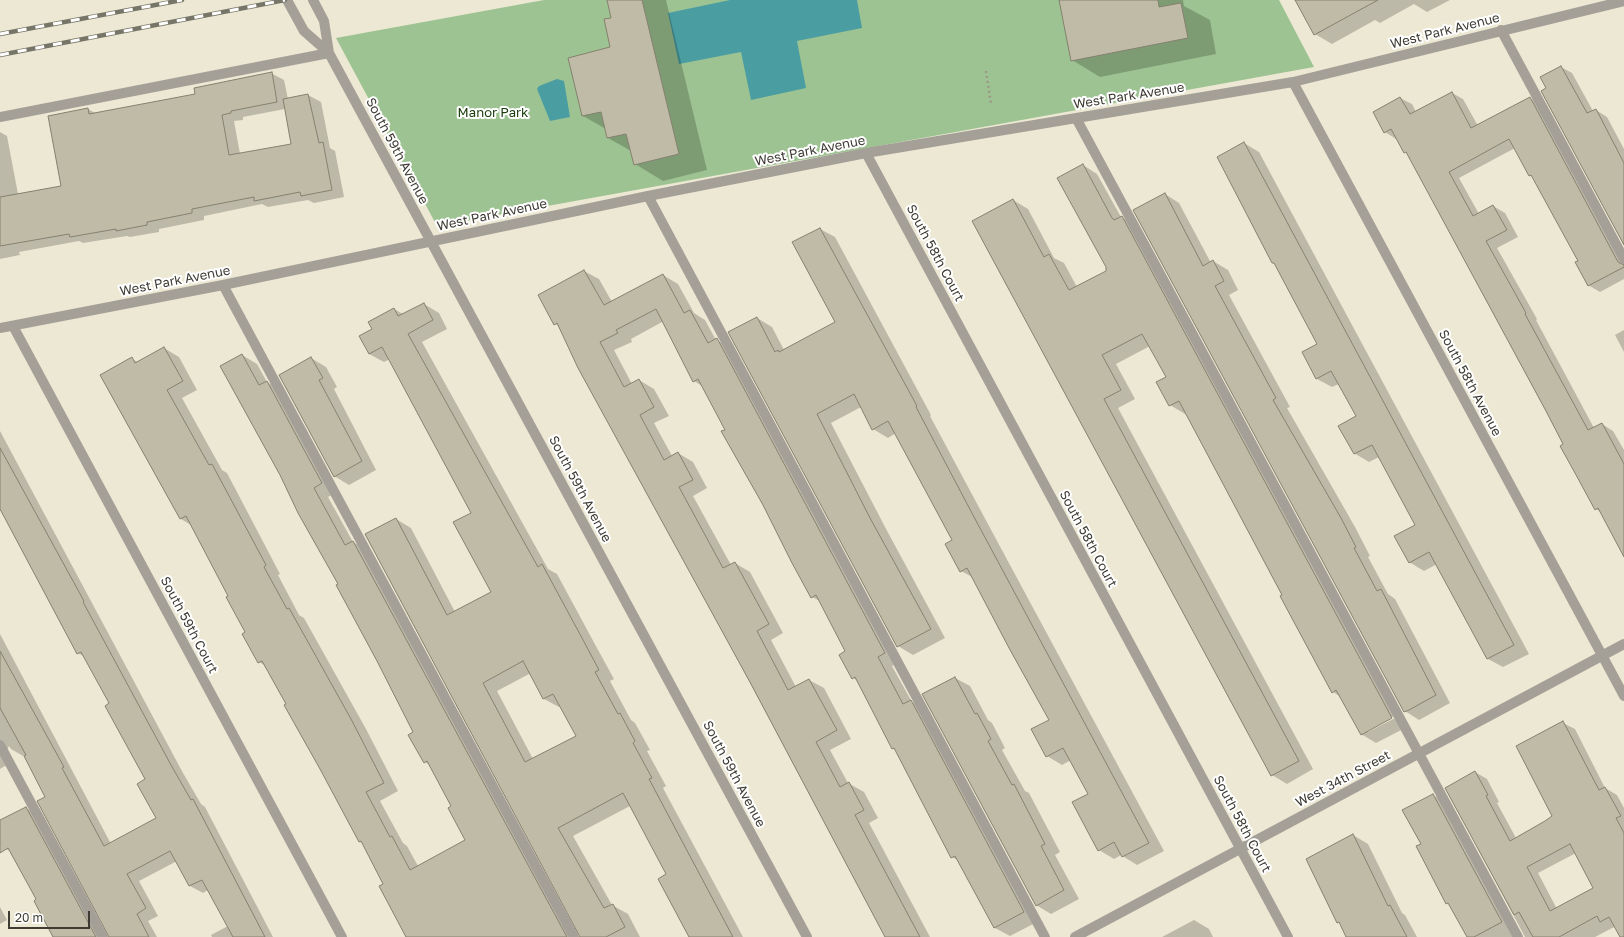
<!DOCTYPE html>
<html>
<head>
<meta charset="utf-8">
<style>
  body { margin:0 }
  #map { position:relative; width:1624px; height:937px; overflow:hidden; background:#ece8d3; font-family:"Golos Text",sans-serif }
  canvas { display:block }
  .scale { position:absolute; left:8px; top:911px; width:82px; height:18px; box-sizing:border-box; border:2px solid #3d3b33; border-top:0; padding-left:5px; font-size:12px; line-height:14px; white-space:nowrap; color:#3d3b33; -webkit-text-stroke:3px #fff; paint-order:stroke }
</style>
</head>
<body>
<div id="map">
<canvas width="1624" height="937"></canvas>
<div class="scale">20 m</div>
</div>
<script>
const c = document.querySelector('canvas').getContext('2d');
c.lineJoin = 'round';
function paint(path, color) { c.fillStyle = color; c.fill(path, 'evenodd'); }
const poly = rows => new Path2D(rows.map(r => 'M' + r).join(''));
function stroke(path, color, width, dash) { c.strokeStyle = color; c.lineWidth = width; c.lineCap = dash ? 'butt' : 'round'; c.setLineDash(dash || []); c.stroke(path); }
function label(font, color, halo, rows, align = 'center') {
  c.font = font + ' "Golos Text",sans-serif'; c.lineWidth = 4; c.setLineDash([]); c.textBaseline = 'middle'; c.strokeStyle = halo; c.fillStyle = color; for (const [text, x, y, turn = 0] of rows) {
    c.save(); c.translate(x, y); c.rotate((+turn || 0) * Math.PI / 180); c.textAlign = isNaN(turn) ? turn : align; if (halo) c.strokeText(text, 0, 0); c.fillText(text, 0, 0); c.restore();
  }
}
paint(poly([
  [544,0,1279,0,1314,67,437,226,336,38]
]), '#9ec392');
paint(poly([
  [730,0,857,0,862,28,797,41,806,88,751,100,741,52,679,64,668,13],
  [557,79,564,81,570,117,550,121,537,89,539,86]
]), '#4a9ea2');
paint(poly([
  [608,0,666,0,707,170,663,181,635,164,631,151,608,138,606,129,583,116,612,48,612,18],
  [1060,0,1183,0,1184,6,1210,20,1216,54,1100,77,1072,60],
  [1296,0,1450,0,1427,12,1414,4,1380,23,1375,20,1332,44,1315,34],
  [1561,67,1572,73,1593,111,1596,110,1607,117,1624,149,1624,243,1547,89],
  [271,73,284,80,288,99,308,95,321,102,330,148,335,151,344,197,314,203,308,200,268,207,262,204,204,216,204,220,159,229,159,232,130,237,127,236,83,243,79,241,19,252,20,255,0,259,0,132,7,136,18,194,62,186,88,109,95,113,196,95],
  [285,109,292,145,240,154,234,121,243,120,243,117],
  [1452,93,1463,99,1478,126,1530,98,1541,105,1624,259,1624,279,1600,292,1588,285,1579,261,1533,177,1530,175,1515,148,1459,178,1479,214,1493,206,1505,213,1518,237,1497,248,1537,319,1536,320,1594,428,1602,424,1613,431,1624,450,1624,547,1601,512,1596,509,1564,445,1408,154,1405,152,1397,138,1396,139,1385,132,1400,98,1412,104,1416,112],
  [1244,143,1259,152,1529,654,1503,667,1488,659,1437,564,1424,571,1409,562,1416,525,1379,457,1369,462,1354,453,1357,417,1339,384,1332,387,1317,379,1303,352,1318,344,1276,264,1273,263],
  [1083,165,1097,174,1121,217,1136,226,1407,727,1376,743,1361,734,1341,697,1333,692,1187,413,1185,414,1170,405,1167,377,1150,346,1116,364,1135,399,1118,408,1313,769,1287,784,1272,775,1013,200,1028,209,1054,258,1064,263,1077,287,1107,271],
  [1396,715,1397,717,1368,732,1368,730],
  [1165,194,1179,203,1211,263,1213,261,1228,270,1238,290,1229,295,1290,407,1287,408,1355,527,1370,556,1368,557,1388,594,1395,599,1450,703,1419,720,1405,711],
  [820,229,835,237,931,415,930,416,989,526,1164,851,1137,865,1121,855,1114,859,1099,850,1089,794,1071,760,1062,765,1047,756,1050,721,974,578,961,571,953,541,896,433,888,438,873,429,861,407,831,423,885,527,945,638,913,655,898,646,757,318,772,327,784,350,836,323],
  [584,271,599,279,612,302,663,275,678,284,694,313,705,320,716,340,732,348,900,662,892,666,912,702,926,710,1039,921,1010,936,995,928,959,861,952,857,897,751,892,748,858,681,853,678,847,652,820,601,812,597,726,430,702,386,694,381,664,321,631,339,632,342,614,350,632,384,639,380,654,389,669,416,654,423,672,456,678,453,693,462,707,488,693,496,731,565,735,563,750,572,783,633,771,640,796,687,809,680,824,688,851,739,830,750,848,783,864,792,878,818,869,823,930,937,886,937,559,326,555,324],
  [424,304,439,313,447,329,422,342,548,569,557,574,597,648,614,679,610,681,631,720,635,723,650,750,647,751,666,786,663,788,743,937,691,937,667,875,630,806,573,836,612,905,628,914,640,937,581,937,396,519,411,528,455,612,492,592,472,513,390,359,384,362,369,354,373,330,394,309,403,314],
  [531,673,544,699,559,707,561,706,577,737,533,759,497,691],
  [1624,330,1624,352,1615,335],
  [164,348,179,357,197,390,182,398,222,470,227,473,280,574,278,575,299,615,304,618,366,729,398,791,380,801,403,843,407,846,418,866,467,840,452,806,430,765,425,762,414,732,339,585,242,355,257,364,267,382,282,391,337,492,328,497,353,542,368,550,576,937,406,937,385,884,363,844,360,842,266,666,259,662,229,596,191,525,181,519,101,375,132,359,138,362],
  [311,358,326,367,337,387,334,389,376,470,349,485,334,476],
  [0,431,183,773,201,804,205,807,273,937,212,937,211,935,228,926,208,890,203,893,190,886,177,861,139,881,158,916,148,921,157,937,110,937,41,787,24,756,23,756,11,749,9,746,6,752,10,763,0,769,0,634,111,844,157,819,147,780,111,704,85,657,78,653,2,510,0,511],
  [955,678,970,686,988,720,992,723,1005,748,1002,750,1025,791,1029,793,1060,852,1055,855,1079,899,1051,914,1036,905],
  [1563,723,1575,729,1605,788,1617,795,1624,808,1624,937,1621,937,1616,926,1595,937,1525,937,1446,788,1475,772,1487,779,1499,802,1497,803,1516,838,1554,816],
  [1576,853,1594,889,1557,909,1538,873],
  [1433,795,1445,802,1518,937,1468,937,1451,906,1447,903,1422,844],
  [26,808,38,815,104,937,53,937,37,900,12,852,6,849,0,838,0,821],
  [1353,835,1368,844,1402,913,1405,915,1417,937,1348,937,1341,924,1338,922],
  [0,907,7,920,0,924],
  [1194,920,1209,929,1213,937,1162,937]
]), '#0003');
const building = poly([
  [607,0,642,0,679,154,634,165,626,134,607,138,601,112,582,116,568,58,610,47,604,19,611,18,607,0],
  [1059,0,1158,0,1159,7,1181,3,1188,38,1071,61,1059,0],
  [1295,0,1378,0,1314,35,1295,0],
  [1561,66,1587,113,1596,109,1624,163,1624,245,1541,91,1546,88,1540,77,1561,66],
  [272,72,277,102,231,111,231,113,222,115,229,155,291,144,283,99,308,94,319,143,323,142,332,190,301,196,300,192,254,201,254,197,192,209,192,213,147,222,147,225,116,231,116,229,70,237,69,234,0,246,0,197,61,186,48,116,88,108,89,114,195,94,194,88,272,72],
  [1452,92,1471,128,1530,97,1618,262,1624,265,1624,267,1588,286,1575,262,1578,261,1531,175,1529,176,1509,139,1449,172,1473,216,1493,205,1507,230,1486,241,1526,313,1525,314,1588,430,1602,423,1624,464,1624,557,1598,508,1595,510,1575,473,1560,446,1563,444,1546,411,1406,152,1404,153,1391,129,1384,133,1373,112,1400,97,1410,114,1452,92],
  [1244,142,1514,645,1487,659,1429,552,1409,563,1394,536,1415,525,1372,445,1354,454,1338,426,1356,416,1331,371,1316,379,1302,352,1317,344,1274,263,1272,263,1217,157,1244,142],
  [1083,164,1112,218,1114,220,1122,216,1392,718,1361,735,1336,690,1332,693,1280,596,1282,595,1179,401,1169,406,1156,382,1166,377,1142,334,1102,355,1121,390,1104,399,1299,761,1271,776,972,221,1013,199,1044,257,1049,254,1069,290,1106,271,1106,267,1057,178,1083,164],
  [1165,193,1203,266,1213,260,1224,281,1215,286,1276,398,1273,400,1341,518,1356,547,1354,548,1377,591,1381,589,1436,695,1409,710,1404,712,1133,210,1165,193],
  [820,228,917,406,916,407,974,517,1149,843,1122,857,1114,842,1098,851,1072,802,1088,794,1063,748,1046,757,1031,729,1049,720,1009,648,967,568,960,572,945,544,952,540,888,421,872,430,854,394,817,414,870,518,931,629,897,647,728,332,757,317,775,352,778,350,779,352,835,322,792,242,820,228],
  [584,270,604,305,663,274,684,313,690,310,708,343,717,338,885,653,878,657,903,704,911,700,1024,912,994,928,955,856,951,858,894,748,892,749,855,677,852,679,839,655,845,651,816,595,811,598,792,563,763,505,721,431,725,430,698,379,693,382,656,309,616,330,618,333,600,342,624,387,639,379,654,407,640,415,664,460,678,452,693,480,679,487,723,568,735,562,769,624,757,631,788,690,809,679,837,730,816,742,840,787,849,782,864,810,855,815,920,937,885,937,751,684,578,368,557,323,554,325,538,295,584,270],
  [424,303,433,320,408,334,538,567,542,564,582,638,599,670,595,672,618,714,620,713,635,741,633,743,652,778,649,779,733,937,689,937,658,879,666,874,623,793,558,828,604,908,613,904,625,927,606,937,580,937,365,534,396,518,447,615,491,592,453,522,471,513,382,347,369,354,359,336,372,329,368,322,394,308,398,316,424,303],
  [523,661,543,699,553,694,576,736,525,762,483,683,523,661],
  [164,347,183,381,167,390,209,465,212,464,266,565,264,567,287,609,289,608,351,719,384,783,366,792,390,837,392,836,410,870,465,840,448,808,451,806,427,761,424,763,408,735,413,732,377,661,336,585,338,584,298,513,280,475,220,366,242,354,259,385,267,381,322,483,314,488,345,545,353,541,567,937,406,937,379,886,383,884,361,841,359,842,320,769,284,705,286,704,262,661,258,663,242,634,245,632,226,597,228,596,186,516,180,519,100,375,132,357,135,363,164,347],
  [311,357,323,378,319,380,362,461,334,477,279,375,311,357],
  [0,448,84,601,83,602,171,765,191,800,193,799,265,937,233,937,202,880,189,886,170,851,127,874,146,908,137,914,149,937,109,937,37,801,45,797,24,756,26,755,0,708,0,651,64,767,62,768,104,846,156,818,137,784,145,779,105,706,109,703,81,652,77,654,0,509,0,448],
  [955,677,975,714,977,713,991,739,988,741,1012,785,1014,784,1045,844,1041,846,1064,890,1036,906,922,694,955,677],
  [1563,721,1599,790,1605,787,1621,816,1616,818,1624,833,1624,937,1620,937,1609,917,1600,922,1597,916,1559,937,1533,937,1519,912,1514,915,1445,788,1475,771,1488,795,1486,796,1510,841,1545,821,1552,816,1516,746,1563,721],
  [1570,844,1593,888,1550,911,1527,867,1570,844],
  [1433,794,1502,922,1474,937,1467,937,1448,903,1446,904,1416,846,1421,844,1402,810,1433,794],
  [26,807,96,937,53,937,34,901,36,899,8,848,0,853,0,820,26,807],
  [1353,834,1388,906,1390,905,1407,937,1346,937,1339,922,1337,923,1306,859,1353,834]
]);
paint(building, '#bfbba7');
stroke(building, '#84816e', 1);
stroke(poly([
  [986,71,991,104]
]), '#9b9889', 2.5, [2, 3]);
stroke(poly([
  [287,0,304,31,329,53],
  [313,0,324,21,329,53,807,937],
  [1501,30,1624,259],
  [1293,82,1624,696],
  [0,117,329,53],
  [1076,118,1518,937],
  [866,153,1288,937],
  [648,196,1045,937],
  [223,285,574,937],
  [13,326,342,937],
  [0,328,223,285,648,196,866,153,1293,82,1624,1],
  [0,745,103,937],
  [1075,937,1624,644]
]), '#a4a098', 10);
const rail = poly([
  [0,34,182,0],
  [0,55,285,0]
]);
stroke(rail, '#777568', 4.5);
stroke(rail, '#fff', 3, [9]);
label('13px', '#3d3b33', '#fff', [
  ["West Park Avenue",1445,31,-14],
  ["West Park Avenue",1129,96,-9],
  ["South 59th Avenue",397,151,62],
  ["West Park Avenue",810,151,-11],
  ["West Park Avenue",492,215,-12],
  ["South 58th Court",935,253,62],
  ["West Park Avenue",175,281,-11],
  ["South 58th Avenue",1470,383,62],
  ["South 59th Avenue",580,489,62],
  ["South 58th Court",1088,539,62],
  ["South 59th Court",189,625,62],
  ["South 59th Avenue",734,774,62],
  ["West 34th Street",1343,779,-28],
  ["South 58th Court",1242,824,62]
]);
label('13px', '#1b400d', '#fff', [
  ["Manor Park",493,113]
]);
</script>
</body>
</html>
